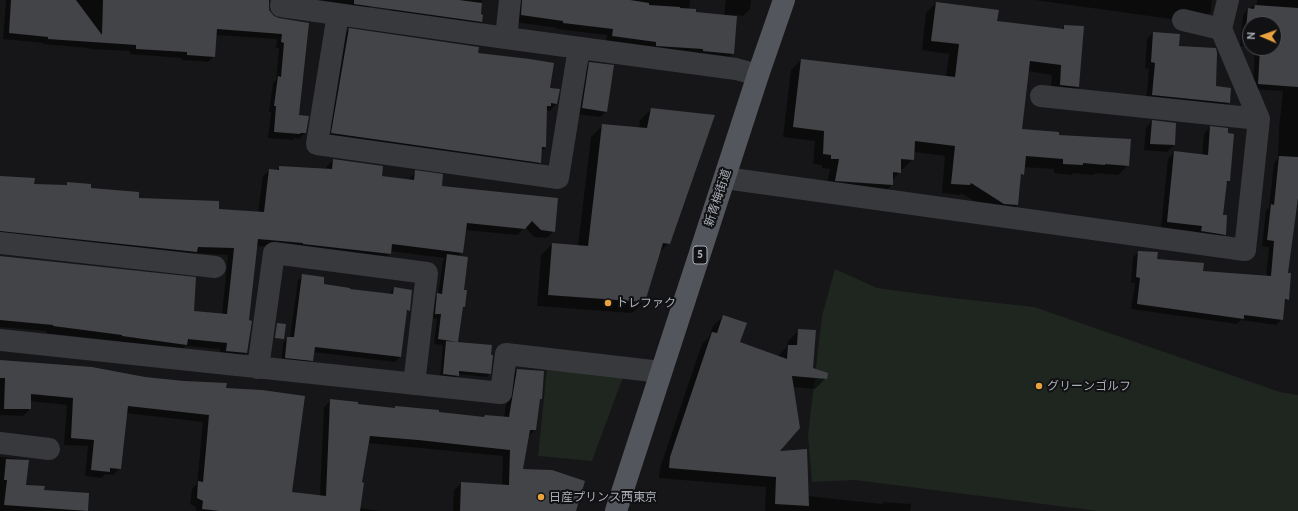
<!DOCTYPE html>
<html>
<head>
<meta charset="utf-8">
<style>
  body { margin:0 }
  #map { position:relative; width:1298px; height:511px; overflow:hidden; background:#161618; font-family:Cabin,sans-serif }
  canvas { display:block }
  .north { position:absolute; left:1242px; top:16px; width:40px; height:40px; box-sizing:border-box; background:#111113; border:1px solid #4e5055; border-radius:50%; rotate:272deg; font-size:11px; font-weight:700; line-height:16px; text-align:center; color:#a9aeb7 }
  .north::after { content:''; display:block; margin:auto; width:14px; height:18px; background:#e9a23d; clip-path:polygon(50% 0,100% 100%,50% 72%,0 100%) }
</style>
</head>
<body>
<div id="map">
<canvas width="1298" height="511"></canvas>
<div class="north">N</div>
</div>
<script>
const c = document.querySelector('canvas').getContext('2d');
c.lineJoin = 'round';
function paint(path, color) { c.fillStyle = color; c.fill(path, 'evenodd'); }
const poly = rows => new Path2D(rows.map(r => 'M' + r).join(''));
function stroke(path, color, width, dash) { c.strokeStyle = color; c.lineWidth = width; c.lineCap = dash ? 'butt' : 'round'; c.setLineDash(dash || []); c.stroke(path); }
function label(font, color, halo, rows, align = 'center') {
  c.font = font + ' Cabin,"Noto Sans JP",sans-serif'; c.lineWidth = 4; c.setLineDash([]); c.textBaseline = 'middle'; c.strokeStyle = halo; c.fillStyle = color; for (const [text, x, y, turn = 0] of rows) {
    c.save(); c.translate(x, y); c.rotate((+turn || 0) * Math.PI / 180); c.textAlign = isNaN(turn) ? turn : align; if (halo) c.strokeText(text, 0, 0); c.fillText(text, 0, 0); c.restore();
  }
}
paint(poly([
  [835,269,877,288,944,297,1034,307,1280,392,1298,395,1298,511,1098,511,855,480,812,482,808,435,822,316],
  [547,369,623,377,592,461,538,456]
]), '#1e261f');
paint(poly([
  [6,0,252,0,252,10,279,19,308,23,297,116,305,133,299,139,295,138,293,140,268,138,271,112,269,112,273,83,276,80,279,48,276,48,277,39,216,35,214,56,208,62,182,60,182,58,130,54,130,51,89,49,89,48,43,44,43,43,3,39],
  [290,0,371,0,370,6,364,12],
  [392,0,482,0,480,15,482,22,475,28,388,16],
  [514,0,690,0,689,10,695,13,724,16,726,0,751,0,750,9,743,16,736,15,733,53,727,60,606,43,607,35,557,29,557,28,515,22],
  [1035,0,1212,0,1211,12,1199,23],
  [1257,0,1298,0,1298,201,1296,203,1287,274,1288,299,1284,303,1282,319,1276,325,1241,320,1237,324,1131,309,1135,283,1131,283,1133,257,1139,252,1156,260,1202,272,1266,277,1269,247,1262,246,1266,211,1269,208,1274,163,1278,158,1279,129,1283,91,1253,89,1255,48,1274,48,1274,24,1250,24,1250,46,1240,46,1243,15,1248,9,1257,4],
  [936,3,996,21,1061,30,1065,26,1083,27,1079,87,1069,97,1050,95,1052,75,1028,71,1021,130,1058,136,1128,165,1118,175,1095,173,1094,175,1073,173,1072,175,1054,173,1054,169,1024,167,1023,174,1020,177,1017,205,1007,215,994,213,961,193,960,195,942,193,945,156,914,152,913,159,903,169,900,169,900,172,892,180,892,185,882,195,826,190,830,169,822,168,822,165,813,164,815,141,783,137,791,70,801,60,946,77,949,54,922,50,926,13],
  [350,29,477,54,549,89,559,90,556,104,550,111,546,110,545,147,541,152,540,163,534,169,325,140,343,36],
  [1153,33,1178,47,1215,87,1230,89,1229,103,1223,109,1146,101,1149,69,1145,68,1147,39],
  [590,63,606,112,600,117,577,114,584,69],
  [652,109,669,243,658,254,644,302,632,313,537,306,541,255,552,244,578,246,591,137,603,125,639,128,640,120],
  [1152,121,1174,145,1167,152,1144,150,1146,128],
  [1210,127,1229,181,1226,184,1222,216,1225,234,1218,241,1195,237,1196,232,1161,228,1168,159,1174,152,1202,155,1204,134],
  [333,160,381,176,408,180,416,172,441,187,557,199,554,231,547,238,534,237,525,227,517,235,465,230,462,252,458,257,464,307,462,309,457,341,456,343,490,373,487,377,458,374,455,379,440,377,443,345,434,344,437,319,431,318,433,299,438,295,443,260,445,258,390,251,390,254,383,261,297,249,256,246,248,321,246,353,239,360,220,358,220,349,185,346,179,352,116,341,46,333,46,331,0,327,0,257,193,312,222,314,228,255,195,253,190,259,0,238,0,176,33,185,65,186,68,183,137,199,218,210,258,213,263,176,270,170,276,170,280,167,326,170,326,167],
  [303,275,323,285,349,290,389,295,394,288,409,310,406,313,400,357,395,362,313,352,312,360,308,365,281,362,283,343,287,338,290,338,298,280],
  [723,316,739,343,778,356,787,347,788,341,799,330,812,369,826,378,815,389,793,387,778,452,808,496,882,504,884,502,911,504,910,511,765,511,766,487,659,478,660,468,702,344,709,337,713,326],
  [0,361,145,378,225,389,291,493,320,496,324,407,331,400,357,405,394,409,395,407,483,418,485,416,504,418,510,377,517,370,539,400,535,430,528,437,522,470,575,511,453,511,454,490,461,483,502,485,503,456,368,443,361,483,359,508,380,511,196,511,196,507,190,504,192,489,197,484,203,422,126,413,120,468,113,475,105,474,102,478,85,476,88,446,64,445,67,405,30,401,30,409,23,416,0,415],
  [0,457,28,460,25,485,43,491,87,511,0,511]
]), '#0007');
paint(poly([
  [11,0,76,0,102,35,103,0,269,0,269,10,274,16,279,18,309,23,299,115,309,116,306,133,300,133,300,134,274,132,276,106,274,106,278,76,281,77,284,43,281,42,282,34,217,29,215,57,187,55,187,52,136,49,136,45,48,39,48,37,9,33],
  [354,0,459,0,482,3,481,14,483,15,482,22,354,4],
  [522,0,630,0,649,3,649,5,680,7,680,8,696,9,696,12,737,16,734,54,703,51,703,49,656,46,656,42,612,36,613,29,563,23,563,21,521,15],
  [936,2,999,10,997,21,1064,29,1064,25,1084,26,1079,87,1060,85,1061,65,1030,61,1022,129,1059,132,1059,135,1131,139,1129,166,1105,164,1105,165,1083,163,1083,165,1063,164,1063,159,1026,156,1024,175,1021,174,1018,205,1004,204,971,183,970,185,951,184,955,146,915,141,914,160,901,159,901,173,893,172,893,185,835,181,839,159,831,159,831,155,823,154,824,131,793,127,801,59,955,77,959,44,931,41],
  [1255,5,1298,8,1298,87,1258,84,1260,48,1274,48,1274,24,1250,24,1250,41,1245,40,1248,8,1254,9],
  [349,28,479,47,478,53,530,59,554,63,550,88,560,89,557,104,551,103,551,106,547,106,546,147,542,147,541,163,331,133],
  [1153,32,1180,34,1179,46,1216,48,1217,53,1216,86,1231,88,1230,103,1152,95,1155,63,1151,62],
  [589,62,614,65,607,112,582,108],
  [651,108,715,115,670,244,663,243,645,302,548,295,552,243,588,246,602,124,647,128],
  [1152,120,1176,123,1175,145,1150,144],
  [1210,126,1228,128,1228,133,1234,134,1230,181,1227,181,1223,215,1227,215,1226,235,1201,231,1202,226,1167,222,1174,151,1208,155],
  [1279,156,1298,157,1298,198,1288,273,1291,273,1289,300,1285,299,1283,320,1244,315,1244,319,1137,304,1140,278,1136,277,1138,251,1158,252,1157,259,1204,263,1203,271,1271,276,1274,241,1267,240,1271,204,1274,205],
  [333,159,383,166,382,176,414,180,415,170,443,174,442,186,558,198,555,232,541,230,532,221,525,229,467,223,463,253,392,244,391,254,303,244,303,243,258,239,249,320,252,321,247,353,226,351,227,343,188,339,187,345,122,336,122,335,53,326,53,325,0,320,0,256,196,277,194,311,227,314,234,248,198,247,197,252,0,231,0,176,35,178,34,184,67,185,67,182,91,184,91,188,139,192,139,198,219,201,219,209,264,212,269,169,279,170,279,166,332,169],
  [447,254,468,257,464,290,467,290,465,307,463,307,458,342,438,339,441,314,435,314,437,293,442,294],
  [302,274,324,277,324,284,350,288,350,289,393,294,394,287,412,290,410,311,407,310,401,357,315,347,313,361,285,358,287,337,294,337],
  [723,315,747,323,740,342,787,359,788,345,797,345,798,329,816,330,813,368,828,373,827,379,792,376,800,428,780,451,807,449,809,506,775,504,776,477,669,468,670,457,712,332,717,333],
  [277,323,286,324,284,339,275,338],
  [446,341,492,345,491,355,493,355,491,374,459,371,459,376,443,374],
  [0,360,92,367,145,377,184,381,227,383,226,388,262,390,305,396,292,492,326,496,330,399,358,402,358,404,395,408,395,406,439,410,439,412,484,417,485,415,509,417,517,369,544,371,542,399,540,399,536,430,530,430,523,469,552,470,585,481,576,511,460,511,461,482,509,485,510,450,418,440,370,436,362,482,364,483,360,511,220,511,202,509,203,501,197,498,198,481,203,482,209,415,128,406,121,469,110,468,110,472,91,470,94,440,71,438,73,398,31,394,31,409,4,409,5,378,0,378],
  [6,459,29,460,26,485,45,486,44,490,89,493,88,511,4,505,7,480,4,480]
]), '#434448');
stroke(poly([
  [282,0,281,6,506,38,736,69,758,75],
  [338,14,317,144,558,178,579,48],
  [1183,20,1221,29,1228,0],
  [506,38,510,0],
  [1041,96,1259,119],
  [725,178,1245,250,1259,119,1221,29],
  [0,243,215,267],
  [0,340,501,393,506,354,661,372],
  [258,368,274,253,427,273,414,384],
  [0,443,49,449]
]), '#37393d', 22);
stroke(poly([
  [616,511,758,75,784,0]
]), '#53565c', 22);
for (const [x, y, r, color] of [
  [608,303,4,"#e9a23d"],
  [1039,386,4,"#e9a23d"],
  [541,497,4,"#e9a23d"]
]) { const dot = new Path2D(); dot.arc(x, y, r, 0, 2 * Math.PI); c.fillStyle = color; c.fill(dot); stroke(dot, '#111113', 1.5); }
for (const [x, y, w] of [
  [700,255,14]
]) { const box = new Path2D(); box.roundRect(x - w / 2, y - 9, w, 18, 3); c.fillStyle = '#111113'; c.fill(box); stroke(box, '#a9aeb7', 1); }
label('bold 11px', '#a9aeb7', null, [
  ["5",700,255]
]);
label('12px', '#a9aeb7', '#111113', [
  ["新青梅街道",718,198,-72]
]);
label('12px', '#a9aeb7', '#111113', [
  ["トレファク",616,303],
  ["グリーンゴルフ",1047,386],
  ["日産プリンス西東京",549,497]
], 'left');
</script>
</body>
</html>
